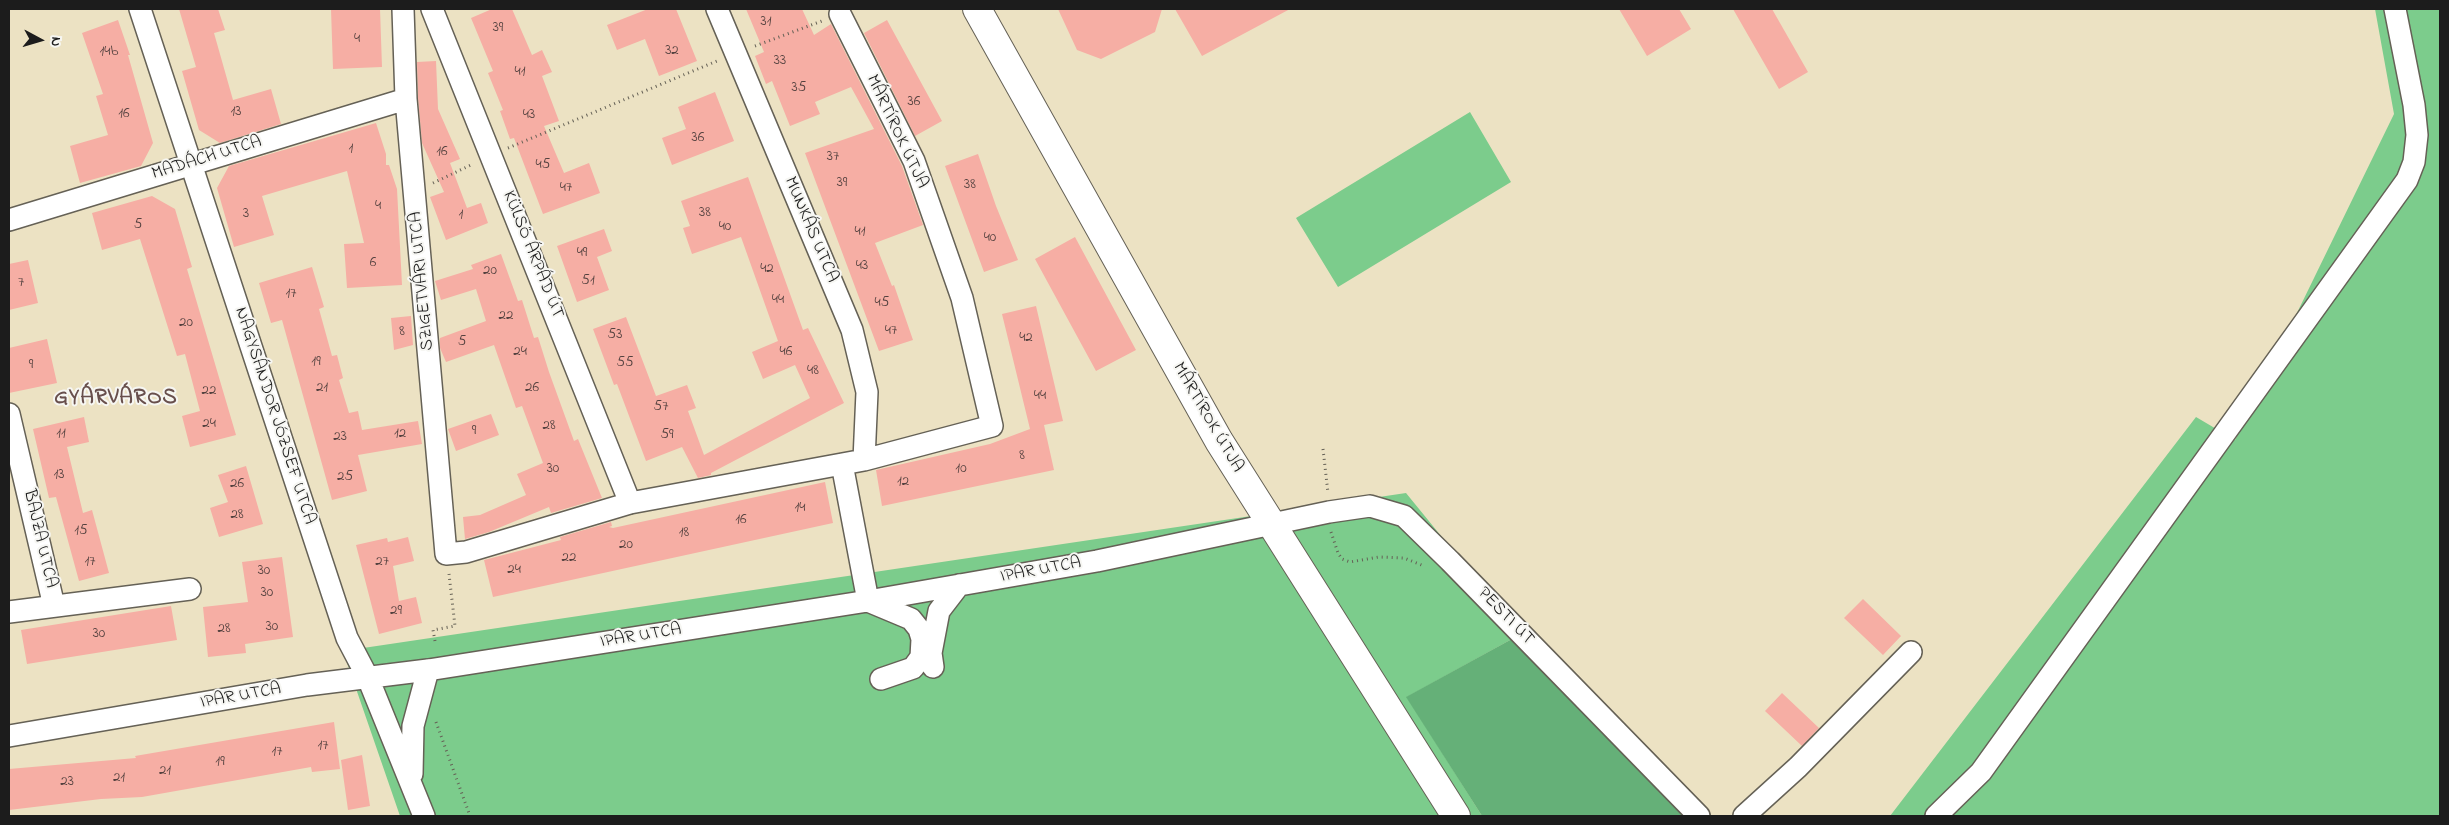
<!DOCTYPE html>
<html>
<head>
<meta charset="utf-8">
<style>
  body { margin:0 }
  #map { position:relative; width:2449px; height:825px; overflow:hidden; background:#ece2c3; font-family:"Indie Flower",sans-serif }
  canvas { display:block }
  .frame { position:absolute; inset:0; border:10px solid #1c1c1c; pointer-events:none }
  .north { position:absolute; left:15px; top:15px; width:50px; height:50px; -webkit-text-stroke:4px #f6f6f2; paint-order:stroke; rotate:96deg; font-size:14px; font-weight:700; line-height:20px; text-align:center; color:#1c1c1c }
  .north::after { content:''; display:block; margin:auto; width:18px; height:22px; background:#1c1c1c; clip-path:polygon(50% 0,100% 100%,50% 72%,0 100%) }
</style>
</head>
<body>
<div id="map">
<canvas width="2449" height="825"></canvas>
<div class="frame"></div>
<div class="north">N</div>
</div>
<script>
const c = document.querySelector('canvas').getContext('2d');
c.lineJoin = 'round';
function paint(path, color) { c.fillStyle = color; c.fill(path, 'evenodd'); }
const poly = rows => new Path2D(rows.map(r => 'M' + r).join(''));
function stroke(path, color, width, dash) { c.strokeStyle = color; c.lineWidth = width; c.lineCap = dash ? 'butt' : 'round'; c.setLineDash(dash || []); c.stroke(path); }
function label(font, color, halo, rows, align = 'center') {
  c.font = font + ' "Indie Flower",sans-serif'; c.lineWidth = 4; c.setLineDash([]); c.textBaseline = 'middle'; c.strokeStyle = halo; c.fillStyle = color; for (const [text, x, y, turn = 0] of rows) {
    c.save(); c.translate(x, y); c.rotate((+turn || 0) * Math.PI / 180); c.textAlign = isNaN(turn) ? turn : align; if (halo) c.strokeText(text, 0, 0); c.fillText(text, 0, 0); c.restore();
  }
}
paint(poly([
  [2375,9,2440,9,2440,816,1890,816,2196,417,2235,440,2394,114],
  [1470,112,1511,182,1338,287,1296,218],
  [1406,493,1521,634,1407,697,1482,816,400,816,343,651]
]), '#7ccc8c');
paint(poly([
  [1521,634,1706,816,1482,816,1406,697]
]), '#65b078');
paint(poly([
  [179,9,218,9,225,30,214,33,233,100,271,89,281,124,220,143,199,130,182,71,196,67],
  [331,9,380,9,382,67,333,69],
  [492,9,512,9,532,55,542,50,552,72,542,76,559,121,544,126,564,173,589,163,600,193,543,214,514,138,510,139,500,111,503,110,488,73,493,71,471,18],
  [648,9,676,9,697,61,659,76,645,39,617,50,607,25],
  [746,9,802,9,814,35,831,24,902,166,923,225,875,243,892,286,894,285,913,340,879,351,805,153,874,129,851,87,815,102,820,114,790,126,772,81,766,84,755,56,764,52],
  [1058,9,1162,9,1155,32,1101,59,1077,50],
  [1175,9,1290,9,1202,56],
  [1619,9,1679,9,1691,29,1647,56],
  [1733,9,1772,9,1808,72,1779,89],
  [118,20,130,55,128,55,153,143,141,166,80,183,70,146,108,135,96,96,103,94,82,33],
  [887,20,942,121,915,136,864,33],
  [436,61,438,109,460,159,450,163,467,208,481,203,488,223,446,240,430,197,444,192,422,143,418,98,417,62],
  [715,92,734,141,672,165,662,138,686,129,678,107],
  [376,123,386,154,386,165,389,165,397,189,402,285,347,288,344,244,364,243,347,171,262,196,274,235,234,247,217,188,229,166],
  [978,154,996,206,1018,260,984,272,945,166],
  [748,177,803,330,808,328,844,403,711,473,711,475,698,478,682,447,646,461,617,384,614,385,593,329,626,317,656,396,687,385,696,408,688,411,704,455,810,398,795,365,763,379,752,352,778,341,741,237,692,254,683,228,690,226,681,201],
  [152,196,175,209,192,267,187,269,236,435,190,447,182,416,200,411,185,354,177,356,140,239,102,250,92,213],
  [604,229,612,251,597,257,609,290,577,302,557,246],
  [1075,237,1136,350,1096,371,1035,259],
  [501,254,518,301,522,300,534,338,538,337,549,372,574,441,578,439,602,498,551,513,549,507,489,532,465,539,463,517,480,515,526,495,517,474,543,463,522,406,516,408,494,345,446,362,440,348,440,338,486,321,476,289,441,300,435,281,473,269,471,265],
  [28,260,38,303,9,310,9,264],
  [312,267,324,307,319,309,332,356,337,355,343,378,339,380,349,413,358,411,362,430,418,421,422,444,358,455,367,491,332,500,282,320,271,323,259,283],
  [1036,306,1063,421,1044,425,1054,470,882,506,876,470,990,444,1030,429,1002,314],
  [411,316,413,345,394,350,391,318],
  [47,339,57,383,9,393,9,348],
  [491,414,499,435,456,451,448,429],
  [84,417,89,442,67,447,83,513,92,510,109,573,79,581,56,497,49,498,33,429],
  [246,466,263,524,219,537,210,508,228,502,218,475],
  [825,482,833,523,493,597,484,560,561,540,560,537,611,522,612,526,609,527,613,528],
  [408,537,414,561,393,566,399,601,416,597,422,623,379,634,356,545,387,538,388,542],
  [282,557,293,637,245,644,246,653,208,657,203,607,248,602,242,562],
  [1863,599,1901,636,1883,655,1844,618],
  [171,606,177,640,27,664,21,630],
  [1782,693,1819,728,1802,746,1765,711],
  [334,722,340,769,312,772,311,767,142,797,101,799,9,810,9,769,136,758,135,756],
  [362,755,370,806,348,810,341,760]
]), '#f6aea4');
const minor = poly([
  [140,9,347,638,368,678,424,816],
  [403,9,406,99,446,554,466,552,630,503,864,460,992,426,962,298,914,161,840,14],
  [432,9,630,503],
  [717,9,852,330,867,392,864,460],
  [9,220,406,99],
  [9,414,54,606],
  [842,464,868,601],
  [868,601,911,619,919,629,922,639,921,657,913,668,881,679],
  [9,612,190,589],
  [933,667,931,653,939,611,959,585],
  [9,736,307,685,428,670,868,601,1097,561,1329,512,1370,506,1404,516,1450,561,1699,816],
  [412,774,413,726,428,670],
  [1744,816,1798,767,1911,652],
  [1936,816,1981,772,2407,180,2414,162,2417,135,2414,105,2395,9]
]);
const major = poly([
  [977,9,1219,441,1456,816]
]);
stroke(minor, '#656156', 24);
stroke(major, '#656156', 30);
stroke(poly([
  [755,46,822,21],
  [508,148,717,61],
  [433,183,473,164],
  [1323,449,1328,493],
  [1331,532,1338,553,1342,559,1350,562,1379,557,1404,558,1424,566],
  [435,641,433,630,455,626,449,574],
  [436,722,470,816]
]), '#656156', 3, [1, 4]);
stroke(minor, '#fff', 21);
stroke(major, '#fff', 28);
label('15px', '#52403e', null, [
  ["31",766,23],
  ["39",498,29],
  ["4",357,40],
  ["32",672,52],
  ["14b",109,53],
  ["33",780,62],
  ["41",520,73],
  ["35",799,89],
  ["36",914,103],
  ["13",236,113],
  ["16",124,115],
  ["43",529,116],
  ["36",698,139],
  ["1",351,150],
  ["16",442,153],
  ["37",833,158],
  ["45",543,166],
  ["39",842,184],
  ["38",970,186],
  ["47",566,189],
  ["4",378,207],
  ["38",705,214],
  ["3",246,215],
  ["1",461,216],
  ["5",138,226],
  ["40",725,228],
  ["41",860,233],
  ["40",990,239],
  ["49",582,254],
  ["6",373,264],
  ["43",862,267],
  ["42",767,270],
  ["20",490,272],
  ["51",588,282],
  ["7",21,284],
  ["17",291,295],
  ["44",778,301],
  ["45",882,304],
  ["22",506,317],
  ["20",186,324],
  ["47",891,332],
  ["8",402,333],
  ["53",615,336],
  ["42",1026,339],
  ["5",462,343],
  ["24",520,353],
  ["46",786,353],
  ["19",316,363],
  ["55",625,364],
  ["9",31,366],
  ["48",813,372],
  ["21",322,389],
  ["26",532,389],
  ["22",209,392],
  ["44",1040,397],
  ["57",661,408],
  ["24",209,425],
  ["28",549,427],
  ["9",474,432],
  ["11",61,435],
  ["12",400,435],
  ["59",667,436],
  ["23",340,438],
  ["8",1022,457],
  ["30",553,470],
  ["10",961,470],
  ["13",59,476],
  ["25",345,478],
  ["12",903,483],
  ["26",237,485],
  ["14",800,509],
  ["28",237,516],
  ["16",741,521],
  ["15",81,532],
  ["18",684,534],
  ["20",626,546],
  ["22",569,559],
  ["17",90,563],
  ["27",382,563],
  ["24",514,571],
  ["30",264,572],
  ["30",267,594],
  ["29",396,612],
  ["30",272,628],
  ["28",224,630],
  ["30",99,635],
  ["17",323,747],
  ["17",277,753],
  ["19",220,763],
  ["21",165,772],
  ["21",119,779],
  ["23",67,783]
]);
label('18px', '#1c1c1c', '#f6f6f2', [
  ["MÁRTÍROK ÚTJA",896,132,65],
  ["MADÁCH UTCA",207,159,-17],
  ["MUNKÁS UTCA",810,230,67],
  ["KÜLSŐ ÁRPÁD ÚT",532,255,68],
  ["SZIGETVÁRI UTCA",423,281,-95],
  ["NAGYSÁNDOR JÓZSEF UTCA",274,416,72],
  ["MÁRTÍROK ÚTJA",1207,418,60],
  ["BAJZA UTCA",39,539,77],
  ["IPAR UTCA",1041,571,-10],
  ["PESTI ÚT",1505,617,46],
  ["IPAR UTCA",641,637,-9],
  ["IPAR UTCA",241,697,-10]
]);
c.letterSpacing = '1px';
label('bold 22px', '#684f4c', '#f6f6f2', [
  ["GYÁRVÁROS",116,399]
]);
c.letterSpacing = '0px';
</script>
</body>
</html>
